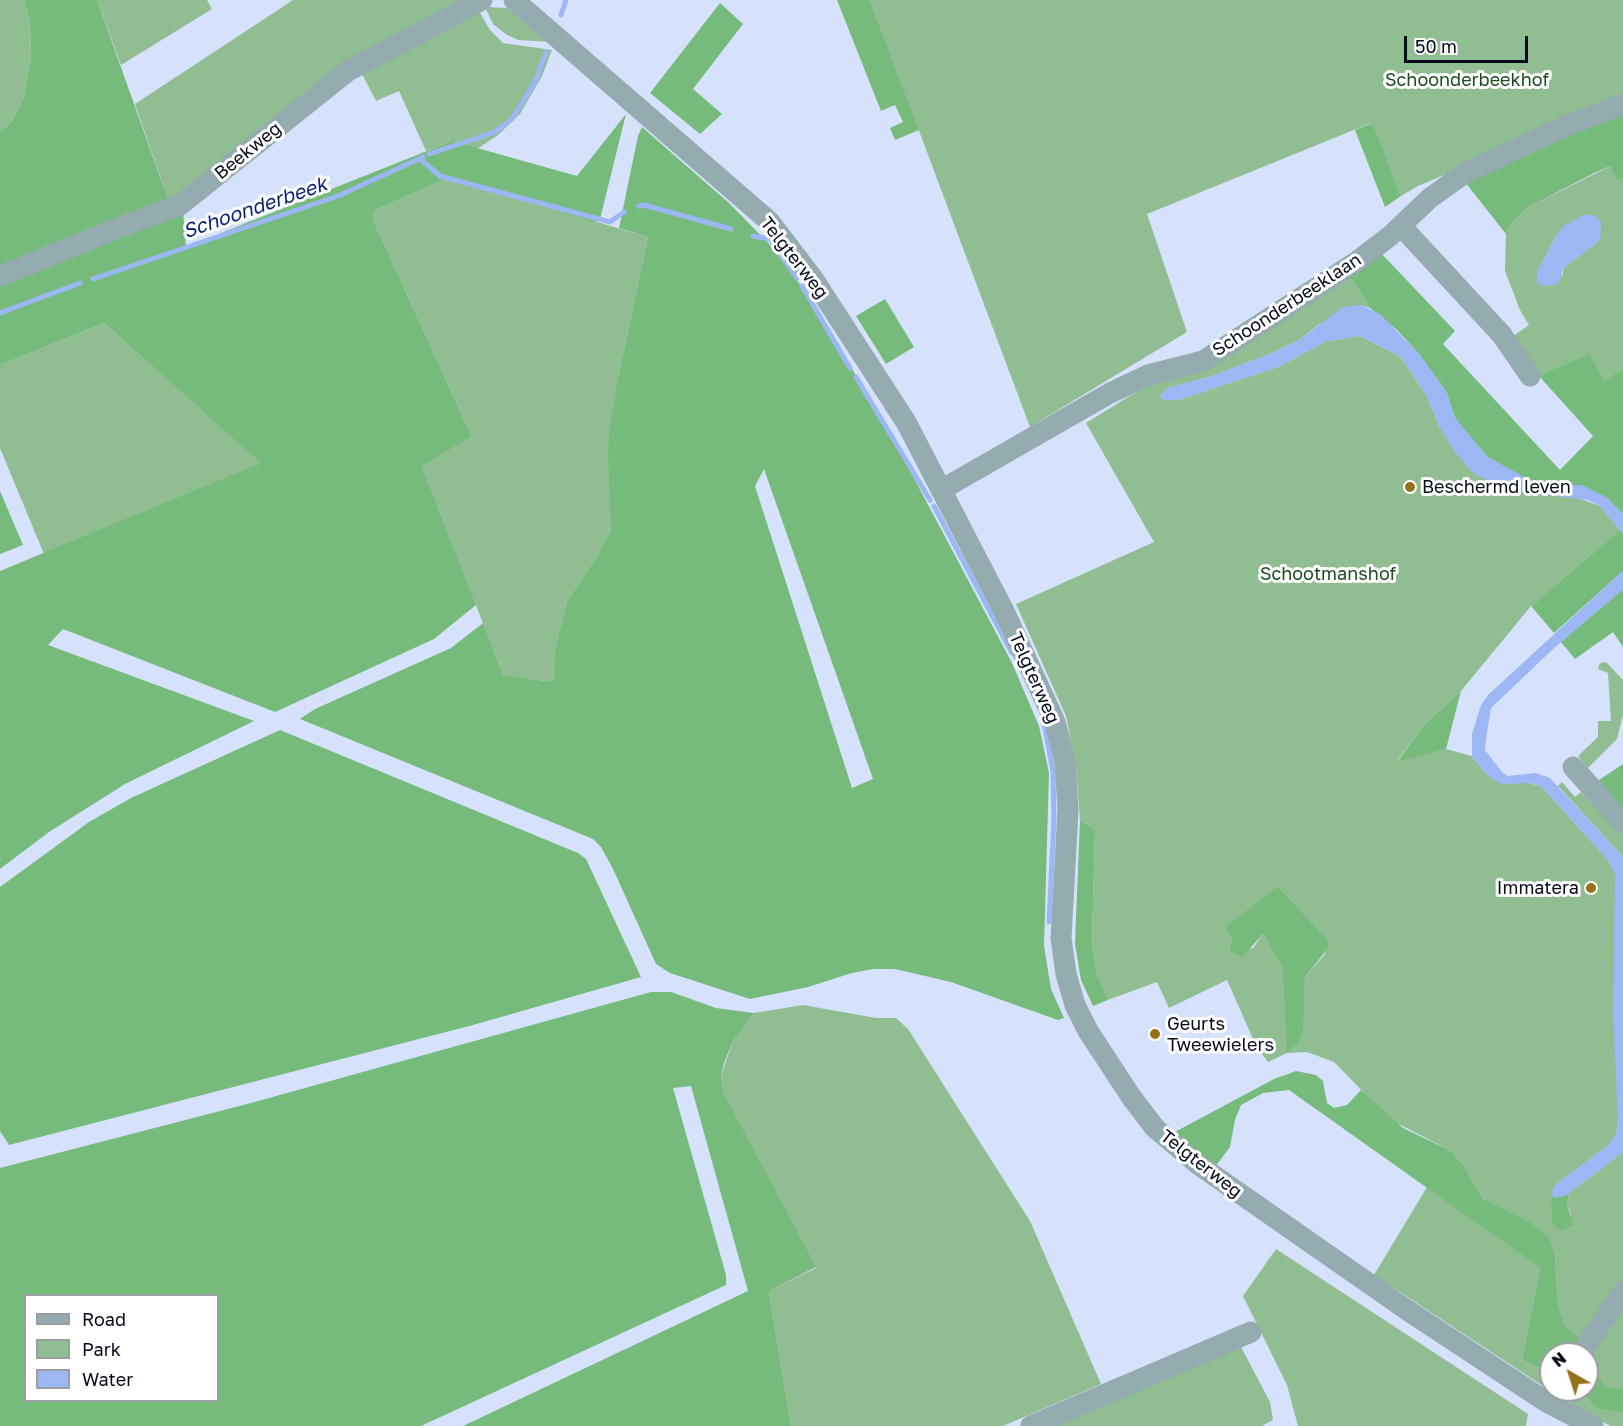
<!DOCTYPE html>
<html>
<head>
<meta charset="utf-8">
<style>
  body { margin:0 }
  #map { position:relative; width:1623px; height:1426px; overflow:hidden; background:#d6e2fb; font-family:"Golos Text",sans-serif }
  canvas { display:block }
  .legend { position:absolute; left:24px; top:1294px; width:195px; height:108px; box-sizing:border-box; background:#fff; border:2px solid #9b9da3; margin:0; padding:8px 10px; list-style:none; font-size:18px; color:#060b19 }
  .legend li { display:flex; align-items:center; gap:12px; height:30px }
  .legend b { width:30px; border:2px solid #9b9da3 }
  .north { position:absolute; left:1539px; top:1342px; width:60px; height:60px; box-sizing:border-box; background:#fff; border:2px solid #9b9da3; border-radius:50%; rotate:321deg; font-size:16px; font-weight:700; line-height:24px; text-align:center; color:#060b19 }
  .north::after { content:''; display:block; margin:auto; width:21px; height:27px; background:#94721a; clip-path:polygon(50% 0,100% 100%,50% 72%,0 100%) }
  .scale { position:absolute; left:1404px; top:36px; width:124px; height:27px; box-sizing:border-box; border:3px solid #060b19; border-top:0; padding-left:8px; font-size:18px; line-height:21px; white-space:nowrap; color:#060b19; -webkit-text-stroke:4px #fff; paint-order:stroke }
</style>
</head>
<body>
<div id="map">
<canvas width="1623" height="1426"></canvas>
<ul class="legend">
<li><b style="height:8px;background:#94acaf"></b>Road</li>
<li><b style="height:16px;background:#91bd93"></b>Park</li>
<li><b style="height:16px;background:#9cb7f3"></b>Water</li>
</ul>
<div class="north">N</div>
<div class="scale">50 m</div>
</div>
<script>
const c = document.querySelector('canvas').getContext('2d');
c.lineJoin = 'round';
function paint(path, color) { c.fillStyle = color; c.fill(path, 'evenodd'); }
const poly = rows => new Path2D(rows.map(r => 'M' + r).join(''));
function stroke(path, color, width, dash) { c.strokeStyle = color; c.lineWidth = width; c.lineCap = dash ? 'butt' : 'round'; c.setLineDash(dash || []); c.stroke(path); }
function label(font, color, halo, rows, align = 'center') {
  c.font = font + ' "Golos Text",sans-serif'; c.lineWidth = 6; c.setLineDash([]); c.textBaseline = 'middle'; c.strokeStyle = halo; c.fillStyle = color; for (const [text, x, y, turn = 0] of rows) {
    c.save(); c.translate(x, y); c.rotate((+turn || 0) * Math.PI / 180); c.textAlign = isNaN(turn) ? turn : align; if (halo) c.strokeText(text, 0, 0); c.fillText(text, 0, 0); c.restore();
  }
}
paint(poly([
  [0,0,24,0,30,23,31,57,24,96,13,120,0,132],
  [97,0,207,0,212,9,121,65],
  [293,0,470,0,169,202,135,104],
  [870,0,1623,0,1623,99,1418,186,1401,196,1371,123,1147,214,1187,332,1030,427],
  [485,7,507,8,551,42,518,40,507,35,493,24],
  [479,11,490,30,503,43,552,50,542,76,520,114,498,135,477,149,452,141,426,151,399,91,376,101,361,72],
  [1610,166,1617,181,1623,178,1623,369,1604,380,1539,376,1510,338,1529,325,1520,310,1505,271,1506,234,1510,225,1527,208],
  [1557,234,1597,243,1564,267,1562,276,1537,273],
  [448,178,648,237,618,378,611,530,597,556,567,601,555,649,553,682,503,675,422,466,472,437,373,220,373,211],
  [1349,275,1370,308,1361,305,1318,325,1299,340,1270,354,1212,376,1168,388,1160,396,1164,400,1178,400,1278,367,1327,341,1360,336,1401,357,1427,396,1439,426,1575,497,1600,506,1620,530,1531,606,1461,691,1424,725,1397,761,1446,749,1472,756,1485,773,1541,786,1609,861,1615,874,1618,1121,1616,1134,1610,1144,1555,1185,1572,1217,1567,1203,1569,1193,1623,1152,1623,1281,1584,1341,1566,1327,1558,1306,1555,1255,1511,1215,1483,1199,1464,1166,1451,1151,1391,1120,1334,1062,1307,1052,1287,1053,1268,1062,1257,1048,1227,980,1169,1008,1157,982,1108,1000,1097,975,1092,942,1095,830,1080,820,1076,769,1066,716,1016,604,1154,542,1086,423,1149,384],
  [1278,886,1327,939,1325,954,1305,977,1303,1000,1285,983,1284,968,1263,934,1253,948,1231,951,1232,938],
  [104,323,262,463,44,554,0,448,0,365],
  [1606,662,1623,680,1623,715,1617,739,1588,768,1578,756,1598,737,1598,721,1611,721,1608,673,1598,669,1600,663],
  [1562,782,1575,797,1581,792,1623,834,1623,857,1558,786],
  [803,1005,876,1018,896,1018,908,1029,1030,1221,1101,1384,1003,1426,791,1426,769,1291,816,1268,741,1130,724,1094,721,1075,733,1041,754,1013],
  [1427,1187,1540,1268,1522,1360,1551,1374,1551,1381,1546,1388,1374,1275],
  [1276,1249,1528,1414,1526,1426,1298,1426,1287,1385,1243,1296],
  [1623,1309,1623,1389,1619,1391,1607,1388,1600,1383,1587,1362],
  [1240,1345,1270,1402,1273,1420,1262,1426,1048,1426],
  [1570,1390,1577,1390,1588,1400,1623,1413,1623,1426,1611,1426,1585,1414,1571,1403]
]), '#91bd93');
paint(poly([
  [24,0,97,0,169,202,0,266,0,132,13,120,24,96,31,57,30,23],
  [837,0,870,0,919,130,895,140,890,128,903,122,895,105,881,111],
  [720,3,743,24,693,89,722,114,700,134,650,93],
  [1623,111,1623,178,1617,181,1610,166,1594,173,1527,208,1510,225,1506,234,1465,182],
  [626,114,600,219,595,222,448,178,373,211,373,220,472,437,422,466,476,605,434,639,275,712,63,629,48,645,254,721,125,784,49,832,0,869,0,571,261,463,104,323,0,365,0,286,183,210,186,247,452,141,577,176],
  [1372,123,1401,196,1385,207,1355,130],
  [642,127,729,203,771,246,799,283,881,416,1012,663,1039,726,1049,773,1044,946,1051,989,1064,1018,1058,1020,951,982,895,969,873,969,852,973,808,987,750,999,670,973,656,964,613,869,601,847,593,839,300,719,315,709,451,648,483,623,503,675,553,682,555,649,567,601,597,556,611,530,608,450,610,427,618,378,648,237,619,228,638,136],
  [764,469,873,779,852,788,755,486],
  [1379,251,1455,331,1443,344,1560,470,1593,436,1539,376,1589,354,1604,380,1623,369,1623,514,1606,497,1550,484,1537,484,1511,471,1488,457,1466,434,1455,418,1446,391,1419,354,1397,330,1370,308,1349,275],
  [885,299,914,347,886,364,856,316],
  [0,491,23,545,0,554],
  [1620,530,1623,534,1623,571,1554,633,1531,606],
  [1623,589,1623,647,1613,632,1575,659,1561,642],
  [1461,691,1446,749,1397,762,1424,725],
  [280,730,578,853,586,859,641,977,473,1025,9,1145,0,1131,0,887,89,822,131,798],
  [1623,764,1623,813,1596,782],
  [1080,820,1095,830,1092,942,1097,975,1108,1000,1093,1006,1081,980,1075,944],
  [1278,886,1327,939,1329,947,1305,977,1303,1030,1299,1042,1287,1053,1283,968,1263,934,1242,957,1230,951,1232,938,1226,927],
  [651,992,671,992,716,1008,754,1013,733,1041,724,1063,721,1075,724,1094,816,1267,769,1291,791,1426,463,1426,748,1291,691,1086,673,1088,726,1275,726,1285,421,1426,0,1426,0,1168,251,1103],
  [26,1296,218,1296,218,1400,26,1400],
  [1296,1071,1316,1075,1323,1081,1327,1103,1334,1108,1347,1105,1361,1090,1403,1128,1451,1151,1464,1166,1483,1199,1531,1223,1549,1238,1555,1255,1558,1306,1566,1327,1584,1341,1573,1354,1551,1354,1551,1374,1522,1360,1540,1268,1289,1090,1263,1093,1241,1105,1235,1120,1230,1147,1215,1167,1173,1133,1274,1079],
  [1569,1193,1567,1203,1573,1225,1560,1231,1552,1221,1551,1194,1554,1198],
  [1587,1365,1607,1388,1623,1389,1623,1413,1598,1408,1577,1390,1587,1390]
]), '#76bb7c');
paint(poly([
  [1583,215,1594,215,1601,222,1601,235,1597,243,1564,267,1558,284,1545,286,1537,283,1537,273,1557,234,1564,226],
  [1361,305,1380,314,1419,354,1446,391,1455,418,1488,457,1537,484,1582,485,1606,497,1623,514,1623,534,1600,506,1588,500,1528,493,1503,487,1474,474,1454,451,1439,426,1427,396,1401,357,1360,336,1327,341,1278,367,1178,400,1164,400,1159,396,1168,388,1212,376,1270,354,1299,340,1343,307],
  [1623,571,1623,589,1552,650,1491,708,1486,739,1485,750,1502,772,1508,776,1536,773,1550,778,1623,857,1623,1152,1565,1196,1554,1198,1551,1194,1555,1185,1610,1144,1616,1134,1618,1121,1613,1015,1615,874,1609,861,1541,786,1530,783,1502,784,1495,781,1485,773,1472,756,1472,734,1481,705,1489,694]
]), '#9cb7f3');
stroke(poly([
  [561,15,566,0],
  [429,154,495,132,512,119,535,82,546,52],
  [420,159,440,176,610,222,624,212],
  [639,206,644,205,731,229],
  [753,236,770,239,797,278],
  [93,279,338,196,423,157],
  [802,286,850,368],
  [0,313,80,283],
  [856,377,930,500],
  [934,506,1012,653],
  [1043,718,1053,771,1054,819,1049,922]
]), '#9cb7f3', 5);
stroke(poly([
  [514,0,770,222,812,277,906,422,1004,611,1055,722,1065,762,1068,810,1061,938,1066,974,1075,1005,1088,1031,1132,1098,1155,1128,1199,1165,1407,1310,1548,1403,1593,1426],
  [1401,226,1502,335,1530,376],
  [0,276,120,227,180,205,348,71,482,0],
  [941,490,1110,393,1148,375,1203,361,1356,262,1390,236,1430,198,1465,173,1570,124,1623,104],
  [1573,767,1623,823],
  [1581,1354,1623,1291],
  [1031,1426,1251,1332]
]), '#94acaf', 21);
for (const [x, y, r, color] of [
  [1410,487,6,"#94721a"],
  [1591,888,6,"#94721a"],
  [1155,1034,6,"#94721a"]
]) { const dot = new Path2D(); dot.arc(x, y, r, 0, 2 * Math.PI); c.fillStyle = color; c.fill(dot); stroke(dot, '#fff', 2); }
label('18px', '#1b4b21', '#fff', [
  ["Schoonderbeekhof",1467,80],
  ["Schootmanshof",1328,574]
]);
label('18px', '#060b19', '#fff', [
  ["Beekweg",248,151,-39],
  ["Telgterweg",794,258,52],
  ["Schoonderbeeklaan",1287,305,-33],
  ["Telgterweg",1034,678,66],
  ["Telgterweg",1201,1164,38]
]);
label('18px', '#060b19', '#fff', [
  ["Beschermd leven",1422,487],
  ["Immatera",1579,888,"right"],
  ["Geurts",1167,1024],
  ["Tweewielers",1167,1045]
], 'left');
label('italic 20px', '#0e2377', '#fff', [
  ["Schoonderbeek",255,208,-19]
]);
</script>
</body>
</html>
